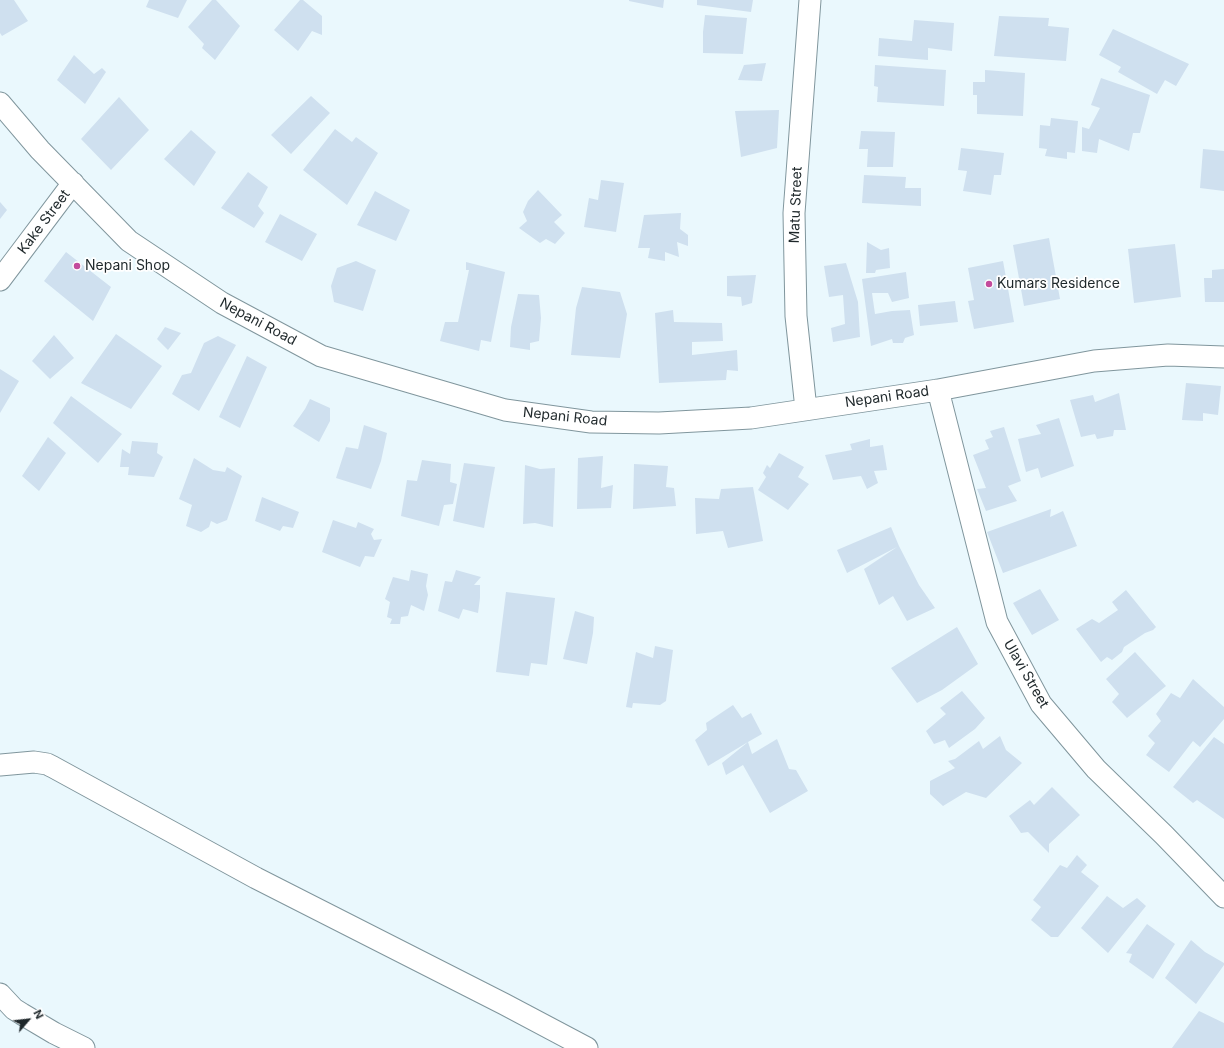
<!DOCTYPE html>
<html>
<head>
<meta charset="utf-8">
<style>
  body { margin:0 }
  #map { position:relative; width:1224px; height:1048px; overflow:hidden; background:#eaf8fd; font-family:Inter,sans-serif }
  canvas { display:block }
  .north { position:absolute; left:8px; top:1000px; width:40px; height:40px; -webkit-text-stroke:3px #fff; paint-order:stroke; rotate:62deg; font-size:11px; font-weight:700; line-height:16px; text-align:center; color:#1e272a }
  .north::after { content:''; display:block; margin:auto; width:14px; height:18px; background:#1e272a; clip-path:polygon(50% 0,100% 100%,50% 72%,0 100%) }
</style>
</head>
<body>
<div id="map">
<canvas width="1224" height="1048"></canvas>
<div class="north">N</div>
</div>
<script>
const c = document.querySelector('canvas').getContext('2d');
c.lineJoin = 'round';
function paint(path, color) { c.fillStyle = color; c.fill(path, 'evenodd'); }
const poly = rows => new Path2D(rows.map(r => 'M' + r).join(''));
function stroke(path, color, width, dash) { c.strokeStyle = color; c.lineWidth = width; c.lineCap = dash ? 'butt' : 'round'; c.setLineDash(dash || []); c.stroke(path); }
function label(font, color, halo, rows, align = 'center') {
  c.font = font + ' Inter,sans-serif'; c.lineWidth = 3.5; c.setLineDash([]); c.textBaseline = 'middle'; c.strokeStyle = halo; c.fillStyle = color; for (const [text, x, y, turn = 0] of rows) {
    c.save(); c.translate(x, y); c.rotate((+turn || 0) * Math.PI / 180); c.textAlign = isNaN(turn) ? turn : align; if (halo) c.strokeText(text, 0, 0); c.fillText(text, 0, 0); c.restore();
  }
}
paint(poly([
  [0,0,14,0,28,21,2,36,0,33],
  [149,0,187,0,178,18,146,7],
  [212,0,216,0,240,26,215,60,202,48,204,44,188,27],
  [300,0,303,0,322,16,322,35,312,31,298,51,274,30],
  [629,0,664,0,663,8,629,1],
  [697,0,753,0,751,12,697,5],
  [705,15,747,18,743,54,703,53,703,32],
  [999,16,1049,18,1048,26,1069,28,1066,61,994,56],
  [914,20,954,23,952,51,928,48,928,60,878,56,879,38,912,41],
  [1113,29,1189,64,1176,86,1165,80,1157,94,1118,72,1121,67,1099,55],
  [74,55,94,74,102,68,106,72,85,104,57,80],
  [766,63,762,81,738,80,744,65],
  [875,65,946,70,944,106,877,102,878,87,874,86],
  [985,70,1025,73,1023,116,977,114,977,95,973,95,973,82,985,82],
  [1101,78,1150,95,1140,133,1133,133,1129,151,1099,139,1097,153,1082,151,1082,127,1089,129,1100,108,1091,105],
  [311,96,330,113,291,154,271,135],
  [119,97,149,130,111,170,81,139],
  [779,110,777,148,741,157,735,111],
  [1051,118,1078,121,1075,153,1067,152,1067,159,1045,156,1047,149,1039,148,1040,125,1050,126],
  [335,129,352,142,356,137,378,153,347,205,303,170],
  [191,130,216,152,194,186,164,159],
  [861,131,895,132,893,167,867,167,868,149,859,149],
  [961,148,1004,153,1001,175,994,175,991,195,963,191,967,171,958,170],
  [1203,149,1224,151,1224,191,1200,188],
  [248,172,268,187,258,206,264,213,254,228,221,208],
  [864,175,906,177,905,188,921,188,921,206,862,203],
  [601,180,624,183,616,232,584,227,589,198,598,200],
  [538,190,562,215,554,222,565,233,555,244,546,239,540,243,519,228,527,221,523,212,528,201],
  [375,191,410,210,396,241,357,225],
  [0,202,7,210,0,219],
  [681,213,680,229,688,235,688,246,677,242,679,257,665,252,665,261,648,258,650,248,638,248,644,215],
  [280,214,317,234,302,261,265,242],
  [1049,238,1060,299,1024,306,1013,245],
  [867,242,881,250,889,248,890,268,876,270,875,273,866,273],
  [1175,244,1181,297,1134,303,1128,249],
  [66,252,111,287,93,321,44,281],
  [356,261,376,270,363,311,334,302,331,286,337,268],
  [1003,261,1014,322,974,329,968,301,974,300,968,268],
  [466,262,505,272,491,342,481,340,479,351,440,341,445,322,458,322,469,270,466,270],
  [846,263,858,302,860,337,833,342,831,328,845,324,843,295,829,297,824,266],
  [1224,269,1224,302,1205,302,1204,278,1212,278,1212,270],
  [906,272,909,298,892,302,888,293,872,293,875,314,892,311,910,310,914,335,905,338,903,343,893,343,892,339,871,346,862,279],
  [756,275,752,303,742,306,741,297,727,296,727,276],
  [582,287,620,292,627,314,620,358,571,355,576,308],
  [518,294,539,295,541,318,539,341,530,343,530,350,510,347,511,327],
  [955,301,958,322,920,326,918,305],
  [673,310,674,322,722,323,723,341,692,342,692,355,737,350,738,371,727,370,726,380,659,383,655,313],
  [165,327,181,333,168,350,157,339],
  [116,334,162,366,131,409,81,383],
  [54,335,74,358,50,379,32,361],
  [218,336,236,345,199,411,172,394,182,375,191,373,204,343],
  [247,356,267,367,240,428,219,417],
  [0,369,19,381,0,413],
  [1186,383,1221,386,1218,415,1203,413,1203,421,1182,420],
  [1119,393,1126,430,1114,430,1113,436,1097,439,1095,434,1081,437,1070,400,1093,395,1095,402],
  [71,396,122,434,98,463,53,423],
  [310,399,330,408,330,421,319,442,293,426,305,409],
  [1059,418,1074,466,1041,478,1038,468,1026,472,1018,439,1041,434,1036,425],
  [364,425,387,433,381,461,371,489,336,478,346,447,358,449],
  [1004,427,1021,481,1008,486,1017,501,986,511,977,489,986,488,973,455,989,449,985,440,993,437,990,431],
  [48,437,66,453,39,491,22,476],
  [870,439,870,447,883,445,887,470,874,471,878,483,867,489,861,476,833,480,825,455,852,450,850,444],
  [132,441,158,443,157,453,163,457,154,477,128,475,129,467,120,467,122,449,130,454],
  [779,453,804,467,798,477,809,484,788,510,758,490,766,477,763,473,767,465,770,468],
  [603,456,601,488,613,485,611,508,577,509,578,458],
  [194,458,213,470,225,472,227,467,242,476,227,520,217,524,211,521,209,527,201,532,186,526,192,505,179,499],
  [422,460,451,464,450,482,457,484,453,504,444,505,439,526,401,516,407,480,417,481],
  [464,463,495,467,484,528,453,521],
  [634,464,668,466,666,487,674,488,676,506,633,509],
  [525,465,540,469,555,468,553,527,535,523,523,524],
  [753,487,763,541,728,548,723,531,696,534,695,498,719,499,721,489],
  [262,497,299,512,293,528,283,526,280,531,255,521],
  [1051,509,1050,517,1063,511,1077,546,1003,573,987,532],
  [333,520,356,528,358,522,374,529,371,534,374,540,382,539,374,557,365,556,360,567,322,552],
  [891,527,899,546,919,585,935,608,907,621,893,596,879,605,864,569,897,547,847,573,837,550],
  [411,570,428,574,426,586,428,595,424,611,411,605,408,616,401,617,400,624,390,624,392,619,387,617,390,602,385,599,393,577,409,581],
  [456,570,481,577,474,585,480,585,480,598,478,613,463,609,459,619,438,611,445,581,452,582],
  [1040,589,1059,620,1032,635,1013,603],
  [1126,590,1156,627,1153,630,1145,633,1124,647,1122,652,1112,660,1107,657,1101,662,1076,629,1092,619,1099,623,1118,610,1112,602],
  [506,592,555,598,547,665,531,663,529,676,496,672],
  [575,611,594,617,593,633,587,664,563,659],
  [957,627,978,664,942,690,917,703,891,668],
  [655,646,673,650,666,701,660,705,633,703,632,708,626,707,636,652,653,658],
  [1135,652,1166,686,1127,718,1112,702,1119,694,1106,679],
  [1193,679,1224,707,1224,719,1200,747,1193,741,1169,772,1146,755,1155,743,1148,736,1161,721,1156,714,1171,693,1180,698],
  [962,691,985,718,975,729,949,748,945,740,934,744,926,731,946,714,940,708],
  [733,705,742,718,751,713,762,734,748,742,752,754,777,739,789,769,796,770,808,791,770,813,743,765,726,775,722,763,748,742,708,766,695,740,707,730,706,723],
  [1000,736,1006,750,1022,763,986,798,966,792,943,806,930,794,930,781,955,768,948,761,955,759,979,741,983,749],
  [1214,737,1224,744,1224,819,1197,800,1193,803,1173,787],
  [1052,787,1080,815,1049,844,1049,853,1028,832,1021,833,1009,816,1030,800,1034,805],
  [1077,855,1087,865,1081,872,1099,886,1058,937,1051,937,1031,920,1041,907,1033,900,1060,865,1067,868],
  [1107,896,1123,908,1137,898,1146,906,1108,953,1081,928],
  [1147,924,1175,944,1153,979,1129,962,1132,954,1126,953],
  [1191,940,1205,952,1224,963,1224,965,1196,1004,1165,978],
  [1199,1011,1224,1023,1224,1048,1172,1048]
]), '#cfe0ef');
const minor = poly([
  [0,103,40,150,129,241,222,303,321,356,505,410,591,422,659,423,751,418,938,390,1094,361,1168,355,1224,357],
  [0,280,73,183],
  [938,390,997,622,1041,704,1096,769,1164,835,1224,897],
  [806,409,796,316,794,213,810,0],
  [0,765,34,762,47,764,53,767,256,878,504,1004,587,1048],
  [0,994,14,1009,22,1014,54,1033,84,1048]
]);
stroke(minor, '#80969d', 23);
stroke(minor, '#fff', 21);
for (const [x, y, r, color] of [
  [77,266,4,"#c34a9c"],
  [989,284,4,"#c34a9c"]
]) { const dot = new Path2D(); dot.arc(x, y, r, 0, 2 * Math.PI); c.fillStyle = color; c.fill(dot); stroke(dot, '#fff', 1.5); }
label('14px', '#1e272a', '#fff', [
  ["Matu Street",796,205,-88],
  ["Kake Street",44,222,-53],
  ["Nepani Road",258,322,28],
  ["Nepani Road",887,397,-8],
  ["Nepani Road",565,417,6],
  ["Ulavi Street",1026,674,60]
]);
label('14px', '#1e272a', '#fff', [
  ["Nepani Shop",85,266],
  ["Kumars Residence",997,284]
], 'left');
</script>
</body>
</html>
